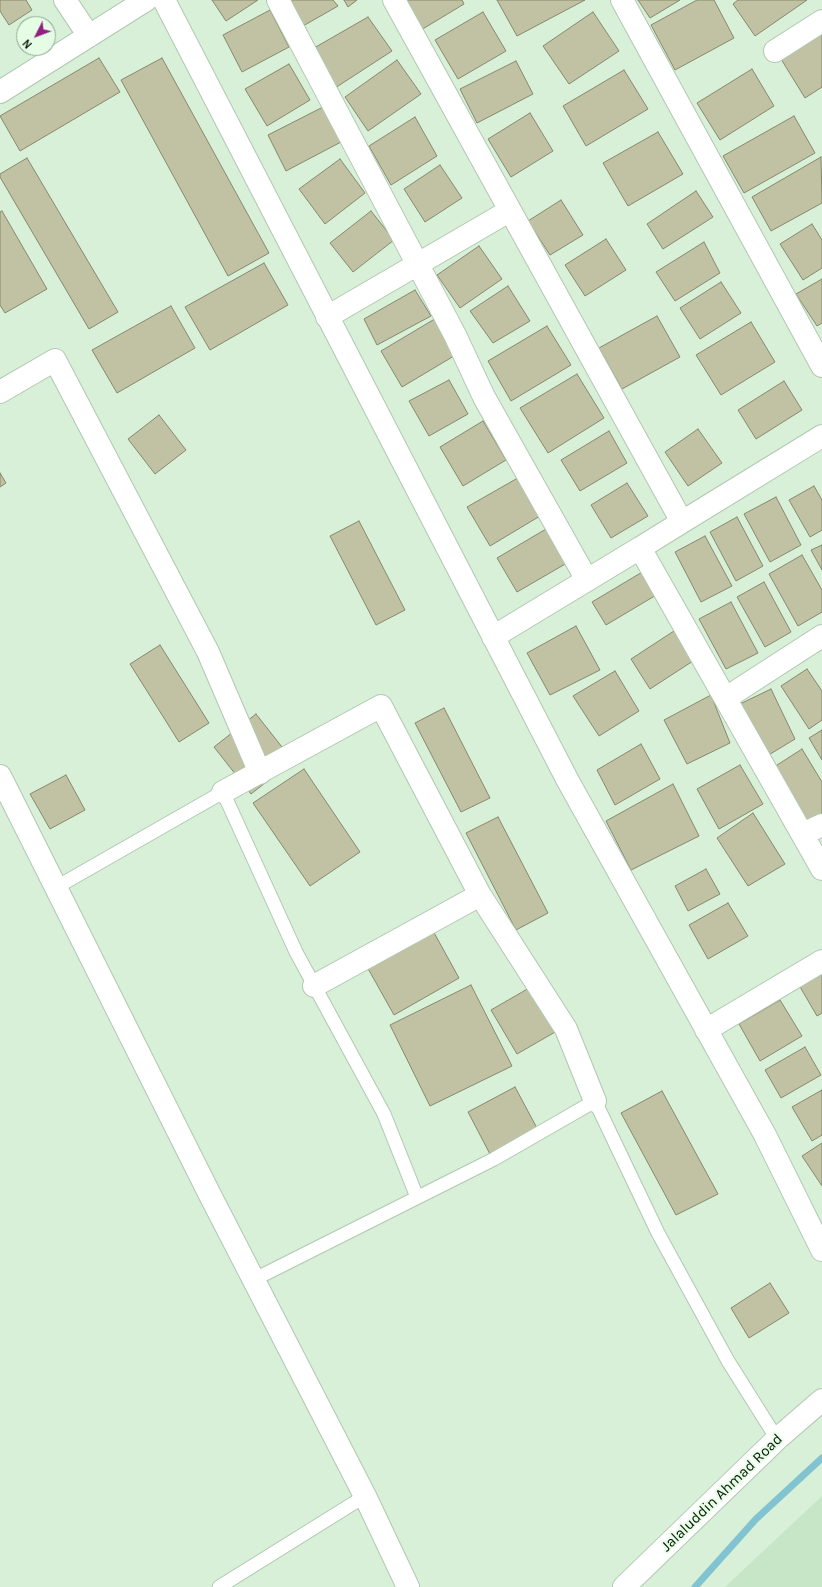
<!DOCTYPE html>
<html>
<head>
<meta charset="utf-8">
<style>
  body { margin:0 }
  #map { position:relative; width:822px; height:1587px; overflow:hidden; background:#d7f0d7; font-family:Karla,sans-serif }
  canvas { display:block }
  .north { position:absolute; left:16px; top:16px; width:40px; height:40px; box-sizing:border-box; background:#e5fde4; border:1px solid #8ea08d; border-radius:50%; rotate:228deg; font-size:11px; font-weight:700; line-height:16px; text-align:center; color:#0b140b }
  .north::after { content:''; display:block; margin:auto; width:14px; height:18px; background:#932080; clip-path:polygon(50% 0,100% 100%,50% 72%,0 100%) }
</style>
</head>
<body>
<div id="map">
<canvas width="822" height="1587"></canvas>
<div class="north">N</div>
</div>
<script>
const c = document.querySelector('canvas').getContext('2d');
c.lineJoin = 'round';
function paint(path, color) { c.fillStyle = color; c.fill(path, 'evenodd'); }
const poly = rows => new Path2D(rows.map(r => 'M' + r).join(''));
function stroke(path, color, width, dash) { c.strokeStyle = color; c.lineWidth = width; c.lineCap = dash ? 'butt' : 'round'; c.setLineDash(dash || []); c.stroke(path); }
function label(font, color, halo, rows, align = 'center') {
  c.font = font + ' Karla,sans-serif'; c.lineWidth = 4; c.setLineDash([]); c.textBaseline = 'middle'; c.strokeStyle = halo; c.fillStyle = color; for (const [text, x, y, turn = 0] of rows) {
    c.save(); c.translate(x, y); c.rotate((+turn || 0) * Math.PI / 180); c.textAlign = isNaN(turn) ? turn : align; if (halo) c.strokeText(text, 0, 0); c.fillText(text, 0, 0); c.restore();
  }
}
paint(poly([
  [822,1496,822,1587,725,1587]
]), '#c7e5c7');
stroke(poly([
  [695,1587,756,1519,822,1458]
]), '#81c3d1', 7);
const building = poly([
  [0,0,26,0,32,10,9,25,0,11,0,0],
  [212,0,258,0,226,21,212,0],
  [288,0,333,0,338,6,303,26,288,0],
  [344,0,357,0,348,7,344,0],
  [403,0,462,0,464,4,421,30,403,0],
  [497,0,585,0,517,36,497,0],
  [638,0,680,0,650,18,638,0],
  [697,0,714,0,734,38,675,70,651,25,697,0],
  [738,0,807,0,755,36,733,4,738,0],
  [270,10,289,47,242,72,223,35,270,10],
  [483,12,506,51,458,79,435,40,483,12],
  [593,12,619,51,569,84,543,46,593,12],
  [368,17,392,51,335,88,314,48,368,17],
  [822,33,822,87,805,98,781,59,822,33],
  [99,58,120,92,20,151,0,116,99,58],
  [162,58,269,253,228,276,121,80,162,58],
  [397,60,421,94,368,131,345,97,397,60],
  [516,61,533,94,477,123,460,89,516,61],
  [289,64,310,100,267,126,245,89,289,64],
  [752,69,774,106,720,140,697,103,752,69],
  [624,70,648,109,586,146,563,106,624,70],
  [323,107,341,142,286,171,268,135,323,107],
  [530,113,553,151,511,177,488,139,530,113],
  [794,116,815,153,744,193,723,156,794,116],
  [415,117,437,156,391,185,369,146,415,117],
  [658,132,683,174,628,206,603,163,658,132],
  [821,157,822,203,771,231,752,197,821,157],
  [27,158,118,312,89,329,0,177,0,174,27,158],
  [340,159,365,193,325,224,299,189,340,159],
  [440,165,462,198,425,222,404,189,440,165],
  [696,191,713,217,663,249,647,224,696,191],
  [561,200,583,235,550,255,528,221,561,200],
  [2,211,47,289,5,313,0,305,0,212,2,211],
  [371,211,394,240,353,272,330,243,371,211],
  [812,224,822,240,822,268,803,280,780,244,812,224],
  [606,239,626,270,585,296,565,265,606,239],
  [704,242,720,273,675,301,656,272,704,242],
  [479,246,502,279,460,308,437,275,479,246],
  [264,263,288,305,210,350,185,307,264,263],
  [822,279,822,323,817,326,796,294,822,279],
  [721,282,741,313,700,339,680,308,721,282],
  [508,286,530,321,493,343,470,311,508,286],
  [415,290,431,316,377,345,364,319,415,290],
  [171,306,195,348,117,393,92,350,171,306],
  [657,316,680,357,622,389,599,348,657,316],
  [438,317,459,353,402,387,381,351,438,317],
  [751,322,775,362,721,395,696,355,751,322],
  [547,326,571,365,511,401,488,361,547,326],
  [577,374,604,418,548,453,520,408,577,374],
  [449,380,468,414,429,436,409,401,449,380],
  [784,381,802,410,756,439,738,410,784,381],
  [159,415,186,450,155,474,128,439,159,415],
  [483,421,506,460,463,486,440,447,483,421],
  [698,429,722,463,688,486,665,452,698,429],
  [609,431,627,463,580,491,561,460,609,431],
  [0,473,6,483,0,487,0,473],
  [523,475,545,513,490,546,467,507,523,475],
  [627,483,648,516,611,538,591,505,627,483],
  [814,486,822,500,822,530,810,537,789,500,814,486],
  [776,497,801,545,770,562,744,514,776,497],
  [737,517,763,566,736,581,710,532,737,517],
  [359,521,405,610,376,625,330,536,359,521],
  [546,529,567,563,517,592,497,558,546,529],
  [705,536,732,586,701,602,675,552,705,536],
  [822,545,822,570,811,550,822,545],
  [802,555,822,590,822,612,798,626,769,574,802,555],
  [644,571,658,594,606,625,592,602,644,571],
  [764,582,791,632,765,647,737,597,764,582],
  [731,602,758,653,726,669,699,619,731,602],
  [576,626,600,670,550,695,527,653,576,626],
  [674,631,693,661,650,689,631,659,674,631],
  [160,645,209,723,179,742,130,664,160,645],
  [807,669,822,691,822,720,809,729,781,686,807,669],
  [615,671,639,711,599,736,573,696,615,671],
  [771,689,795,739,767,756,740,704,771,689],
  [711,695,730,743,687,764,664,720,711,695],
  [444,708,490,798,461,812,415,723,444,708],
  [256,714,293,761,251,794,214,747,256,714],
  [822,730,822,760,809,738,822,730],
  [641,744,660,779,615,805,597,770,641,744],
  [802,749,822,782,822,813,807,821,774,767,802,749],
  [740,765,763,804,719,829,697,789,740,765],
  [304,769,360,852,310,886,253,803,304,769],
  [66,775,85,810,50,829,30,794,66,775],
  [673,784,699,836,631,870,606,821,673,784],
  [753,813,785,864,748,886,717,838,753,813],
  [498,817,548,913,516,930,466,833,498,817],
  [706,869,720,894,688,911,675,886,706,869],
  [728,903,748,936,708,959,689,925,728,903],
  [432,929,459,978,394,1015,366,965,432,929],
  [822,965,822,1013,817,1016,796,980,822,965],
  [536,984,562,1028,517,1054,491,1010,536,984],
  [471,985,512,1066,430,1106,390,1025,471,985],
  [780,1000,802,1036,760,1061,739,1024,780,1000],
  [805,1047,821,1075,781,1098,765,1070,805,1047],
  [515,1087,538,1130,491,1156,468,1112,515,1087],
  [822,1090,822,1135,812,1141,792,1107,822,1090],
  [662,1091,718,1194,676,1215,621,1113,662,1091],
  [822,1143,822,1186,802,1156,822,1143],
  [770,1283,789,1313,749,1338,731,1308,770,1283]
]);
paint(building, '#c0c2a3');
stroke(building, '#86886b', 1);
const lane = poly([
  [55,888,223,792,296,952,384,1114,417,1197],
  [253,1280,494,1159,595,1101,658,1233,728,1361,777,1439],
  [219,1587,365,1496]
]);
const street = poly([
  [65,0,89,36],
  [164,0,568,781,765,1135,822,1250],
  [278,0,455,335,484,397,587,580],
  [394,0,682,522,640,548,822,869],
  [622,0,822,366],
  [775,51,822,21],
  [0,92,146,0],
  [327,317,509,211],
  [0,392,55,360,208,652,260,773],
  [682,522,822,436],
  [493,637,640,548],
  [726,698,822,636],
  [0,776,210,1195,365,1496,408,1587],
  [223,792,381,706,480,895,314,986],
  [803,834,822,825],
  [480,895,566,1029,595,1101],
  [706,1030,822,961]
]);
const secondary = poly([
  [624,1587,777,1439,822,1400]
]);
stroke(lane, '#b0c8b0', 15);
stroke(street, '#b0c8b0', 24);
stroke(secondary, '#b0c8b0', 24);
stroke(lane, '#fff', 13);
stroke(street, '#fff', 22);
stroke(secondary, '#fff', 22);
label('15px', '#0b140b', '#e5fde4', [
  ["Jalaluddin Ahmad Road",722,1493,-44]
]);
</script>
</body>
</html>
